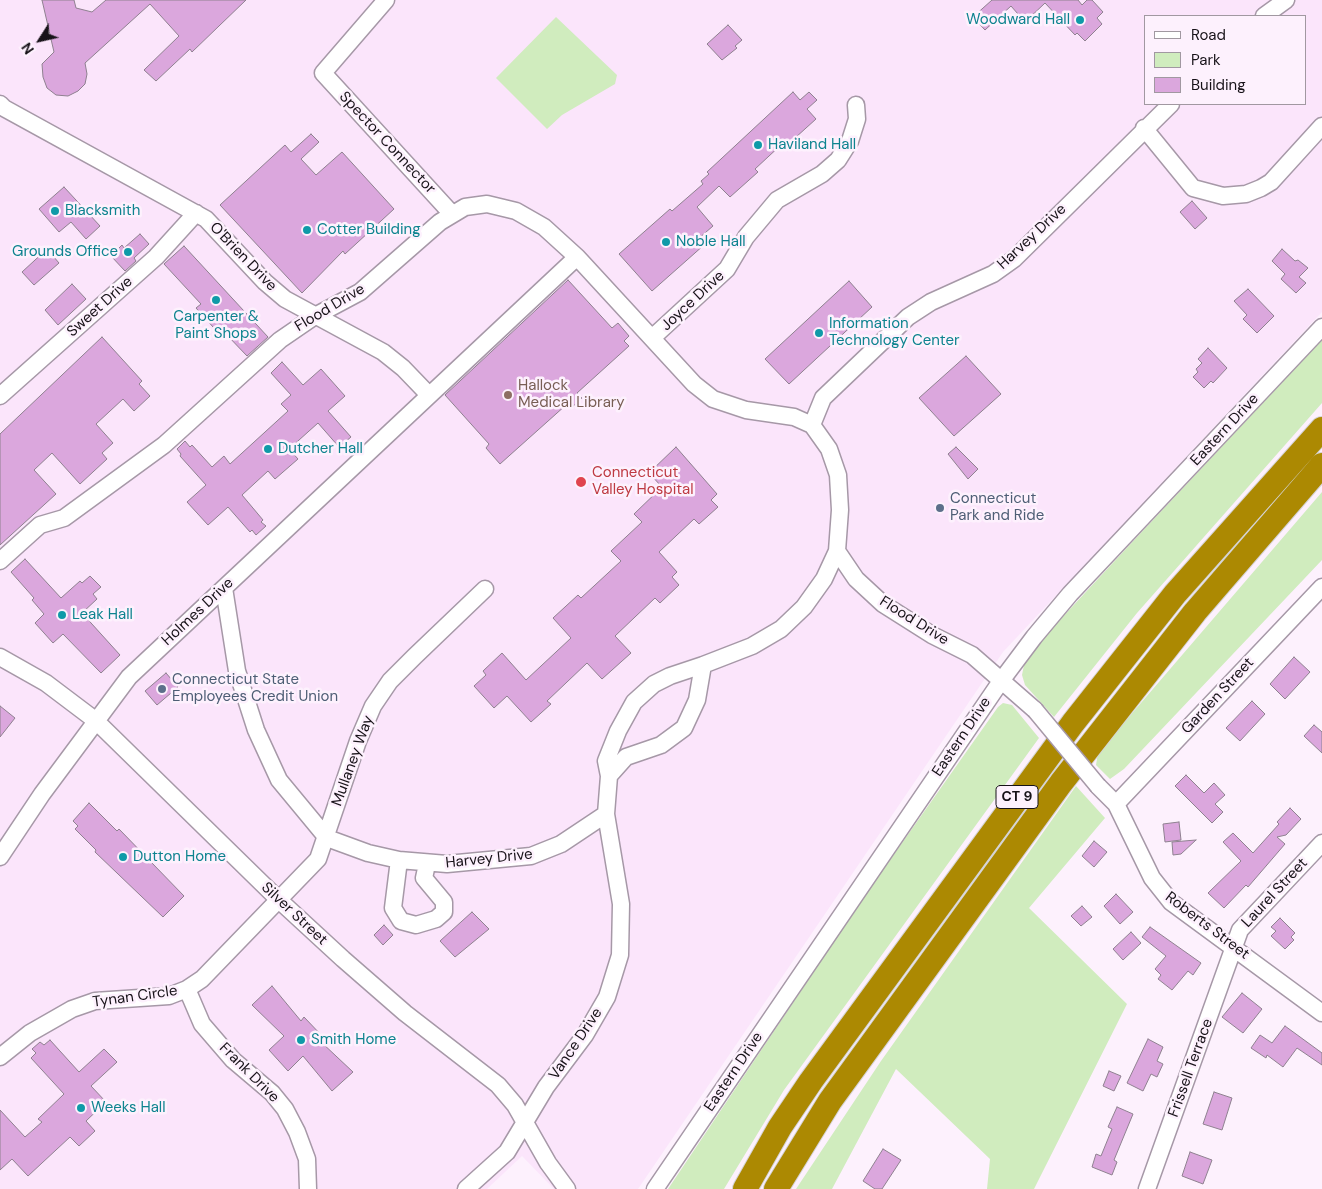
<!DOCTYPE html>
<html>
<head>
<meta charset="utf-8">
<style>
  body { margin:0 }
  #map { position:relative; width:1322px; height:1189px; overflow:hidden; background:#fdf1fd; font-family:"DM Sans",sans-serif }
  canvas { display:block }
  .legend { position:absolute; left:1144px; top:15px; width:162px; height:90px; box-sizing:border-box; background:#fdf1fd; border:1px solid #a198a1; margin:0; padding:6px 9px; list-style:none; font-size:15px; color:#171218 }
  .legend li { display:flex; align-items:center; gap:10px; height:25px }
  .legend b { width:25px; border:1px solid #a198a1 }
  .north { position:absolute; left:15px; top:15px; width:50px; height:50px; -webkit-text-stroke:4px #fdf1fd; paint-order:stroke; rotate:235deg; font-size:14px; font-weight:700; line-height:20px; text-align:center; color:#171218 }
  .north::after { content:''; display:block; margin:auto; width:18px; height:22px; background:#171218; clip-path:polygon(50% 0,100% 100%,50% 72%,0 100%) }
</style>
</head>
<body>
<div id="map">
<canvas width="1322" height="1189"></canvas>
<ul class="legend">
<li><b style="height:6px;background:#fff"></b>Road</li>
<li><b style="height:14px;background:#d0ecbe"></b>Park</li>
<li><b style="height:14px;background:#dba7dd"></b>Building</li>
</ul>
<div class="north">N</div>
</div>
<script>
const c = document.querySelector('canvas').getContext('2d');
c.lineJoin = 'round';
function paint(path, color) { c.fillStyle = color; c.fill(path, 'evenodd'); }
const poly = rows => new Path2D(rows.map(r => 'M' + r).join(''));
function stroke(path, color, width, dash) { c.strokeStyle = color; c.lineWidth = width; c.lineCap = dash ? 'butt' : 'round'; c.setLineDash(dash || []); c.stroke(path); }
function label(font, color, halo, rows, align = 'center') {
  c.font = font + ' "DM Sans",sans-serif'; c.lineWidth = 5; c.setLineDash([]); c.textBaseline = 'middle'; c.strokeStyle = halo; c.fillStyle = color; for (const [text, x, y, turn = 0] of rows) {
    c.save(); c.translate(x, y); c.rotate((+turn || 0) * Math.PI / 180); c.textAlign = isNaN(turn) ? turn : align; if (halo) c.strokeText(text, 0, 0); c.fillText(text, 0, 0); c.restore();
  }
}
paint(poly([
  [0,0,1322,0,1322,312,1003,652,638,1189,554,1189,522,1156,487,1189,0,1189],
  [1146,16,1306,16,1306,104,1146,104]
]), '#fbe5fb');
paint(poly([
  [556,17,617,75,615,84,562,115,547,129,496,78],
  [1322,340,1322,403,1137,613,1054,717,1025,685,1022,675,1024,665,1044,637,1136,538],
  [1322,492,1322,560,1124,769,1110,779,1096,765,1098,753],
  [1003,703,1012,705,1039,738,784,1090,724,1189,668,1189,868,891,998,707],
  [1076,786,1105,818,1029,908,1127,1004,1034,1189,987,1189,990,1159,896,1069,832,1189,796,1189,881,1061]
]), '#d0ecbe');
const building = poly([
  [42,0,74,0,76,8,92,12,106,0,246,0,192,52,190,49,156,81,144,70,179,36,150,4,85,63,87,74,85,84,78,91,68,96,56,95,47,88,43,77,42,64,54,52,42,0],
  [992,0,1078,0,1082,5,1087,0,1092,0,1103,12,1097,18,1102,24,1085,41,1077,33,1075,35,1045,3,1025,22,1011,6,985,30,973,17,992,0],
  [728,25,742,40,735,46,737,48,722,60,707,44,728,25],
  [793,92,800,100,809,92,817,100,807,109,816,119,785,147,782,144,755,169,758,172,730,197,719,186,697,207,713,226,698,239,704,245,652,291,619,254,670,209,672,211,703,184,701,181,709,174,707,172,793,92],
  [311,134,319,142,301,159,316,175,342,152,394,209,345,254,343,251,302,293,220,205,285,145,291,152,311,134],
  [64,187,100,226,86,239,71,222,59,232,39,209,64,187],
  [1192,201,1207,218,1195,229,1180,212,1192,201],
  [140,234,149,244,134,258,136,261,125,271,111,256,122,245,124,248,140,234],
  [184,246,268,337,247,356,226,334,222,337,196,308,201,304,164,264,184,246],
  [47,249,59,263,34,285,22,272,47,249],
  [1282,249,1295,261,1298,260,1308,268,1299,277,1306,283,1296,293,1281,279,1285,274,1272,261,1282,249],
  [568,280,612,328,618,323,629,336,624,341,629,346,577,393,582,398,570,409,566,405,500,464,486,448,489,444,445,395,568,280],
  [849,281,872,307,789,384,765,359,849,281],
  [72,284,86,299,58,325,45,310,72,284],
  [1248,289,1274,316,1257,333,1243,319,1247,315,1234,301,1248,289],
  [102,337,142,381,139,384,150,396,134,411,123,399,96,424,113,443,102,453,107,459,80,484,52,453,34,470,56,494,0,545,0,434,102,337],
  [1208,348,1227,368,1213,383,1211,381,1204,388,1193,377,1198,372,1196,369,1202,363,1198,359,1208,348],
  [966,356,1001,394,954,436,919,398,966,356],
  [282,362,303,385,321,369,345,396,328,411,351,437,339,447,318,423,289,449,298,459,275,479,268,471,242,495,263,520,261,522,266,526,256,535,252,530,250,532,228,507,208,525,187,502,206,485,180,456,181,454,177,449,185,441,190,447,192,445,212,467,224,456,230,464,288,411,281,404,291,395,271,373,282,362],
  [676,447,717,494,711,500,718,507,699,524,694,519,659,552,677,572,672,577,679,585,660,603,655,598,615,636,631,653,602,679,587,663,547,701,551,704,531,722,507,696,494,708,474,686,486,675,483,671,502,653,526,680,571,638,553,618,578,595,581,598,621,561,611,551,642,522,634,514,662,487,649,473,676,447],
  [956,447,978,469,968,479,948,454,956,447],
  [25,559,61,598,80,581,82,583,90,576,101,587,93,594,97,599,82,613,120,655,101,673,63,634,53,643,35,623,44,614,32,600,34,598,11,572,25,559],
  [1294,657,1310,672,1285,699,1270,684,1294,657],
  [166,673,178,687,157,705,145,691,166,673],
  [1252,701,1265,714,1240,741,1226,728,1252,701],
  [0,706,15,718,0,737,0,706],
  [1314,725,1322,732,1322,753,1304,736,1314,725],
  [1186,775,1204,793,1214,783,1225,795,1215,804,1223,812,1212,823,1175,786,1186,775],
  [89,803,117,831,119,829,184,896,163,917,95,852,96,850,75,829,78,826,73,821,89,803],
  [1290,808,1301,819,1286,835,1277,837,1285,844,1248,887,1246,885,1224,908,1208,893,1241,861,1223,842,1233,833,1253,853,1279,824,1277,822,1290,808],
  [1179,822,1181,840,1165,842,1163,824,1179,822],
  [1196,840,1181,854,1173,855,1172,842,1196,840],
  [1094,841,1107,852,1094,867,1082,856,1094,841],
  [1116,894,1133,912,1120,924,1104,906,1116,894],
  [1082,906,1092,917,1081,926,1071,916,1082,906],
  [472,912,489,929,455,957,440,941,472,912],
  [1280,918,1295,933,1291,937,1294,940,1285,949,1271,936,1276,931,1271,927,1280,918],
  [384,925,393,935,383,945,374,935,384,925],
  [1150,927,1201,963,1193,975,1188,971,1172,990,1158,979,1161,975,1155,969,1166,956,1142,937,1150,927],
  [1131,932,1141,943,1123,960,1113,949,1131,932],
  [272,986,301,1021,304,1017,324,1038,320,1041,353,1072,332,1091,303,1056,288,1071,269,1050,284,1036,252,1005,272,986],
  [1242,993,1262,1009,1243,1033,1222,1017,1242,993],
  [1285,1026,1322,1053,1322,1065,1297,1048,1283,1067,1267,1055,1266,1058,1251,1048,1260,1035,1272,1043,1285,1026],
  [1148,1039,1163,1047,1157,1061,1163,1064,1157,1077,1151,1074,1143,1091,1127,1083,1148,1039],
  [50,1040,79,1072,104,1049,117,1062,91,1086,106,1102,86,1121,95,1131,79,1146,70,1137,28,1176,12,1159,0,1170,0,1110,25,1137,42,1122,38,1119,64,1094,31,1058,36,1053,32,1049,40,1042,44,1045,50,1040],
  [1109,1071,1121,1076,1114,1091,1103,1086,1109,1071],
  [1214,1092,1232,1098,1222,1130,1203,1124,1214,1092],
  [1117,1107,1133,1114,1114,1160,1117,1162,1112,1175,1092,1167,1096,1154,1101,1156,1112,1129,1108,1127,1117,1107],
  [883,1149,901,1160,882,1189,875,1189,863,1181,883,1149],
  [1190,1152,1212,1160,1203,1184,1182,1176,1190,1152]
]);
paint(building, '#dba7dd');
stroke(building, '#8f8190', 1);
const minor = poly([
  [386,0,323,73,452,214],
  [1264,16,1286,0],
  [0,104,4,108,206,219,265,282,285,299,383,352,403,368,429,395],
  [1144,128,1193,188,1223,196,1246,194,1261,188,1271,182,1322,126],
  [652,338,727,269,746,237,777,200,822,174,838,160,850,141,857,119,856,105],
  [0,396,156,257,196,213],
  [837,551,856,579,883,604,932,635,972,655,1035,710],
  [0,561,40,525,64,518,164,445,280,340,315,316,360,292,440,222,465,207,487,204,516,211,544,227,577,257,694,384,713,399,746,410,794,417,812,425],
  [224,588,237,671,256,730,279,780,327,838,368,853,399,860,447,864,531,856,561,844,606,814,609,776,606,761,618,731,634,702,654,684,670,676,703,665],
  [0,657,46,683,95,720,280,901,343,959,405,1013,498,1085,515,1105,548,1163,567,1189],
  [609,776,626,757,661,745,684,728,697,700,703,665,752,646,781,629,804,607,824,579,837,551,840,510,838,475,829,449,812,425,823,398,908,317,931,302,993,274,1014,259,1171,104],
  [1098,786,1116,804,1152,878,1171,902,1322,1013],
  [1116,804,1322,587],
  [0,857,42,794,129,677,577,257],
  [399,860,393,908,401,921,416,925,436,919,444,912,444,902,424,878,427,864],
  [187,989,202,1024,233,1060,272,1093,285,1109,297,1132,307,1159,308,1189],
  [0,1057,30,1033,72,1009,95,1001,169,996,187,989,202,979,318,859,358,741,373,706,390,681,415,656,485,589],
  [466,1189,507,1152,546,1087,585,1035,607,997,620,955,621,904,606,814],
  [655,1189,1001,681,1034,637,1070,594,1322,327],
  [1147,1189,1240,930,1322,843]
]);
const highway = poly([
  [745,1189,780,1127,811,1081,1073,723,1175,594,1322,429],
  [776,1189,830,1101,1061,783,1195,612,1322,465]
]);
stroke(minor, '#a698a7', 19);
stroke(highway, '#d5d4d5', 26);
stroke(minor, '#fff', 16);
stroke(highway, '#ac8902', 24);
const minorBridge = poly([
  [1035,710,1098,786]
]);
stroke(minorBridge, '#a698a7', 19, []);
stroke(minorBridge, '#fff', 16);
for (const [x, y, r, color] of [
  [1080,20,5,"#0f9aa8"],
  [758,145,5,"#0f9aa8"],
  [55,211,5,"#0f9aa8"],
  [307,230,5,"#0f9aa8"],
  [666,242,5,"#0f9aa8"],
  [128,252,5,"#0f9aa8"],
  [216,300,5,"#0f9aa8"],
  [819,333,5,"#0f9aa8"],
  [508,395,5,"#8d6e63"],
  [268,449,5,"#0f9aa8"],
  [581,482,6,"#e0444e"],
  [940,508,5,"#5c6f8a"],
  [62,615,5,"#0f9aa8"],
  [162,689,5,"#5c6f8a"],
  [123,857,5,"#0f9aa8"],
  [301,1040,5,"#0f9aa8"],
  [81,1108,5,"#0f9aa8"]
]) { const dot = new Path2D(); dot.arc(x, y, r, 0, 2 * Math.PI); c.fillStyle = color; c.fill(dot); stroke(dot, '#fdf1fd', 2); }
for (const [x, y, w] of [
  [1017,797,42]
]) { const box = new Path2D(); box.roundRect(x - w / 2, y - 11.5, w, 23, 4); c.fillStyle = '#fdf1fd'; c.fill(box); stroke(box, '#171218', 1); }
label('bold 14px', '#171218', null, [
  ["CT 9",1017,797]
]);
label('15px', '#0d838f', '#fdf1fd', [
  ["Woodward Hall",1070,20,"right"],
  ["Haviland Hall",768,145],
  ["Blacksmith",65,211],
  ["Cotter Building",317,230],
  ["Noble Hall",676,242],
  ["Grounds Office",118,252,"right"],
  ["Carpenter &",216,317,"center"],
  ["Paint Shops",216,334,"center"],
  ["Information",829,324],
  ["Technology Center",829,341],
  ["Dutcher Hall",278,449],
  ["Leak Hall",72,615],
  ["Dutton Home",133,857],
  ["Smith Home",311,1040],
  ["Weeks Hall",91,1108]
], 'left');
label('15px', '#171218', '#fdf1fd', [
  ["Spector Connector",387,143,47],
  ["Harvey Drive",1032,237,-43],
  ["O'Brien Drive",243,257,46],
  ["Joyce Drive",693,301,-43],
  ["Sweet Drive",100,307,-42],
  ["Flood Drive",330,308,-31],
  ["Eastern Drive",1225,430,-47],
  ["Holmes Drive",198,612,-43],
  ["Flood Drive",914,621,32],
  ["Garden Street",1218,696,-47],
  ["Eastern Drive",962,737,-56],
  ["Mullaney Way",353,761,-70],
  ["Harvey Drive",489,859,-6],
  ["Laurel Street",1275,893,-47],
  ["Silver Street",294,914,43],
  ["Roberts Street",1207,926,37],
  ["Tynan Circle",135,997,-8],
  ["Vance Drive",576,1044,-56],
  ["Frissell Terrace",1191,1068,-70],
  ["Eastern Drive",734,1072,-56],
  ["Frank Drive",249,1073,45]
]);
label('15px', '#785e54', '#fdf1fd', [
  ["Hallock",518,386],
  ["Medical Library",518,403]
], 'left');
label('15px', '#be3a42', '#fdf1fd', [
  ["Connecticut",592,473],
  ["Valley Hospital",592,490]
], 'left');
label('15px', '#4e5e75', '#fdf1fd', [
  ["Connecticut",950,499],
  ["Park and Ride",950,516],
  ["Connecticut State",172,680],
  ["Employees Credit Union",172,697]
], 'left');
</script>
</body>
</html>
